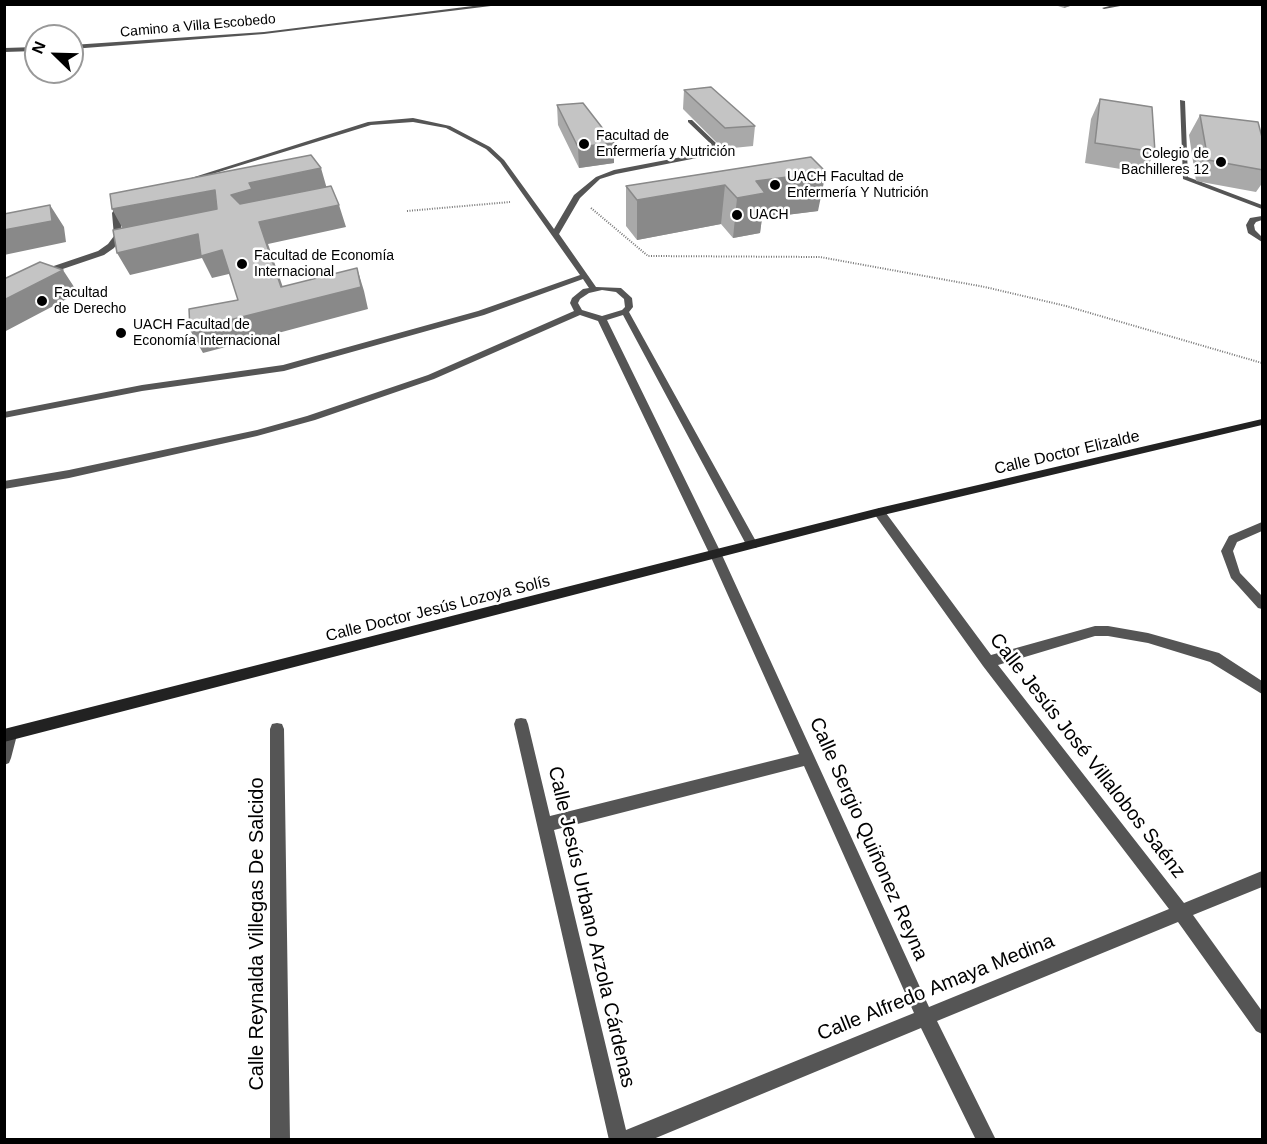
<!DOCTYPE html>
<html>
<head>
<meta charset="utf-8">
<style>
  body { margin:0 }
  #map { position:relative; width:1267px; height:1144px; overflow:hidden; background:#fff; font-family:Helvetica,sans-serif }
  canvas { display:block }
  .frame { position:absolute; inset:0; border:6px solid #000; pointer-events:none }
  .north { position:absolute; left:24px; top:24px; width:60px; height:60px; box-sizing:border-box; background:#fff; border:2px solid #999; border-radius:50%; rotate:293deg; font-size:16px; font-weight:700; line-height:24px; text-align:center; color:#000 }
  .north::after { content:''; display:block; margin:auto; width:21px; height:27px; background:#000; clip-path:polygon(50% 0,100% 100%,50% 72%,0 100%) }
</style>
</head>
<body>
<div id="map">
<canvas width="1267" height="1144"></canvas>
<div class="frame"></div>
<div class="north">N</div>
</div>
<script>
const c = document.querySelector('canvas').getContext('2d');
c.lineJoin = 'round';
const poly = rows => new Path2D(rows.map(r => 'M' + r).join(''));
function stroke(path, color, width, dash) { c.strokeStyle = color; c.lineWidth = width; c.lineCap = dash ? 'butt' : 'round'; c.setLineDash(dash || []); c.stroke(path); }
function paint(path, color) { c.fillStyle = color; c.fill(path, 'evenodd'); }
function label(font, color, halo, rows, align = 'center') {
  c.font = font + ' Helvetica,sans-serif'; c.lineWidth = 5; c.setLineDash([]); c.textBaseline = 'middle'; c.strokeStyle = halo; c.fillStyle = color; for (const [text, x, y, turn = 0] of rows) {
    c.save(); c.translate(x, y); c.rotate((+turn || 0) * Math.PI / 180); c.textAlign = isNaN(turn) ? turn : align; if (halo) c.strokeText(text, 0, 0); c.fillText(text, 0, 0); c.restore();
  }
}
stroke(poly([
  [591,208,648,256,820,257,985,287,1066,306,1262,363],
  [407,211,510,202]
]), '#777', 2, [1, 1.5]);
paint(poly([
  [1117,4,1131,4,1104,9,1102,8,1117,4],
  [1180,100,1185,101,1188,177,1262,205,1262,209,1183,179,1180,100],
  [413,118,450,126,490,147,504,160,554,229,574,195,596,177,614,170,708,152,712,145,688,122,688,120,692,120,717,144,712,155,616,174,600,179,580,198,559,234,596,287,621,288,632,298,633,307,629,312,758,545,756,548,748,548,623,315,607,320,722,555,720,558,712,558,710,555,598,321,580,315,434,379,315,420,257,436,69,478,4,489,4,481,69,470,257,430,307,416,428,375,574,311,570,303,572,298,583,289,589,288,583,279,484,315,284,371,142,391,4,418,4,412,142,385,283,365,478,311,580,275,500,162,486,149,446,128,413,122,371,125,193,180,188,179,368,122,413,118],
  [602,290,616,292,624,299,625,307,622,310,602,316,582,310,578,303,580,299,589,293,602,290],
  [119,202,126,204,120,213,122,236,114,248,104,255,45,275,39,275,39,271,98,251,108,244,114,236,112,213,119,202],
  [1262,216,1262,220,1256,222,1254,225,1255,230,1262,237,1262,242,1248,233,1246,225,1250,218,1262,216],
  [1262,522,1262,531,1237,542,1233,551,1240,573,1262,596,1262,609,1258,608,1231,578,1221,551,1229,536,1262,522]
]), '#555');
paint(poly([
  [489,4,507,4,264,34,72,49,72,45,264,32,489,4],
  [36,47,36,51,4,52,4,48,36,47],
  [879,508,883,509,991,655,1095,626,1108,626,1148,633,1219,653,1262,681,1262,694,1210,662,1148,643,1108,636,1095,636,998,665,1184,903,1262,871,1262,887,1193,915,1262,1011,1262,1034,1256,1031,1178,922,937,1021,996,1140,976,1140,921,1028,651,1140,609,1140,514,724,516,719,521,718,526,719,528,724,550,816,799,754,710,555,712,552,720,552,722,555,929,1007,1169,909,983,666,875,515,873,512,879,508],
  [804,766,914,1013,626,1130,554,830,804,766],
  [277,723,282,724,284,729,290,1140,270,1140,270,729,272,724,277,723],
  [10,728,15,730,17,735,11,758,9,763,4,765,4,731,10,728]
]), '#555');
paint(poly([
  [1262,419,1262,425,879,516,4,742,4,729,879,508,1262,419]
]), '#222');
paint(poly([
  [1052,4,1076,4,1064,8],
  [684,90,755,126,753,146,723,149,683,109],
  [1100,99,1155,152,1144,173,1085,163,1091,119],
  [557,105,614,143,614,163,579,168,558,125],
  [1200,115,1263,141,1263,182,1256,192,1196,181,1189,135],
  [811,157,818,211,762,218,760,233,733,238,721,224,637,240,626,226,626,186]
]), '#a9a9a9');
paint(poly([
  [1065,4,1076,4,1064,8],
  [614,143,614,163,579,168,578,147],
  [321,168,327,189,240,216,231,195,249,183],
  [826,172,818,211,762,218,760,233,733,238,737,198,756,181],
  [725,185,721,224,637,240,637,200],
  [215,190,225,211,124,231,112,209],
  [50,205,64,227,66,242,4,255,4,230],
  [339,205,346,227,268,244,289,305,357,268,364,291,368,309,203,353,190,330,281,287,259,222],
  [198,234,222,250,233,273,212,278,202,258,130,275,117,253],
  [63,270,78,293,4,332,4,300]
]), '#898989');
const building = poly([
  [711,87,755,126,725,128,684,90,711,87],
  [1100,99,1152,107,1155,152,1095,143,1100,99],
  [583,103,614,143,578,147,557,105,583,103],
  [1200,115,1258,122,1263,141,1263,170,1208,160,1200,115],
  [311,155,321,168,249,183,252,189,231,195,240,204,331,186,339,205,259,222,281,287,357,268,361,287,190,330,189,309,238,300,222,250,201,256,198,234,117,253,113,230,217,209,215,190,112,209,110,194,311,155],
  [811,157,826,172,756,181,765,193,737,198,725,185,637,200,626,186,811,157],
  [50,205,52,221,4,230,4,214,50,205],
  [40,262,63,270,4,300,4,279,40,262]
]);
paint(building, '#c4c4c4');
stroke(building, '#898989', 1.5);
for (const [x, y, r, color] of [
  [584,144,6,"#000"],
  [1221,162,6,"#000"],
  [775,185,6,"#000"],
  [737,215,6,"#000"],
  [242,264,6,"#000"],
  [42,301,6,"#000"],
  [121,333,6,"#000"]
]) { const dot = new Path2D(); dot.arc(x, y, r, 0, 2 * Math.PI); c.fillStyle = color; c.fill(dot); stroke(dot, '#fff', 2); }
label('14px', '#000', '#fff', [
  ["Camino a Villa Escobedo",198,26,-5]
]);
label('14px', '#000', '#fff', [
  ["Facultad de",596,136],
  ["Enfermería y Nutrición",596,152],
  ["Colegio de",1209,154,"right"],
  ["Bachilleres 12",1209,170,"right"],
  ["UACH Facultad de",787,177],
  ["Enfermería Y Nutrición",787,193],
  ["UACH",749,215],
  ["Facultad de Economía",254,256],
  ["Internacional",254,272],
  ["Facultad",54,293],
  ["de Derecho",54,309],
  ["UACH Facultad de",133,325],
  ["Economía Internacional",133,341]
], 'left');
label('16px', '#000', '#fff', [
  ["Calle Doctor Elizalde",1067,453,-13],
  ["Calle Doctor Jesús Lozoya Solís",438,609,-14]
]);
label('20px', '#000', '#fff', [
  ["Calle Jesús José Villalobos Saénz",1087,756,52],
  ["Calle Sergio Quiñonez Reyna",868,839,66],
  ["Calle Jesús Urbano Arzola Cárdenas",591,927,77],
  ["Calle Reynalda Villegas De Salcido",257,934,-90],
  ["Calle Alfredo Amaya Medina",936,988,-22]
]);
</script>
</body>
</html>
